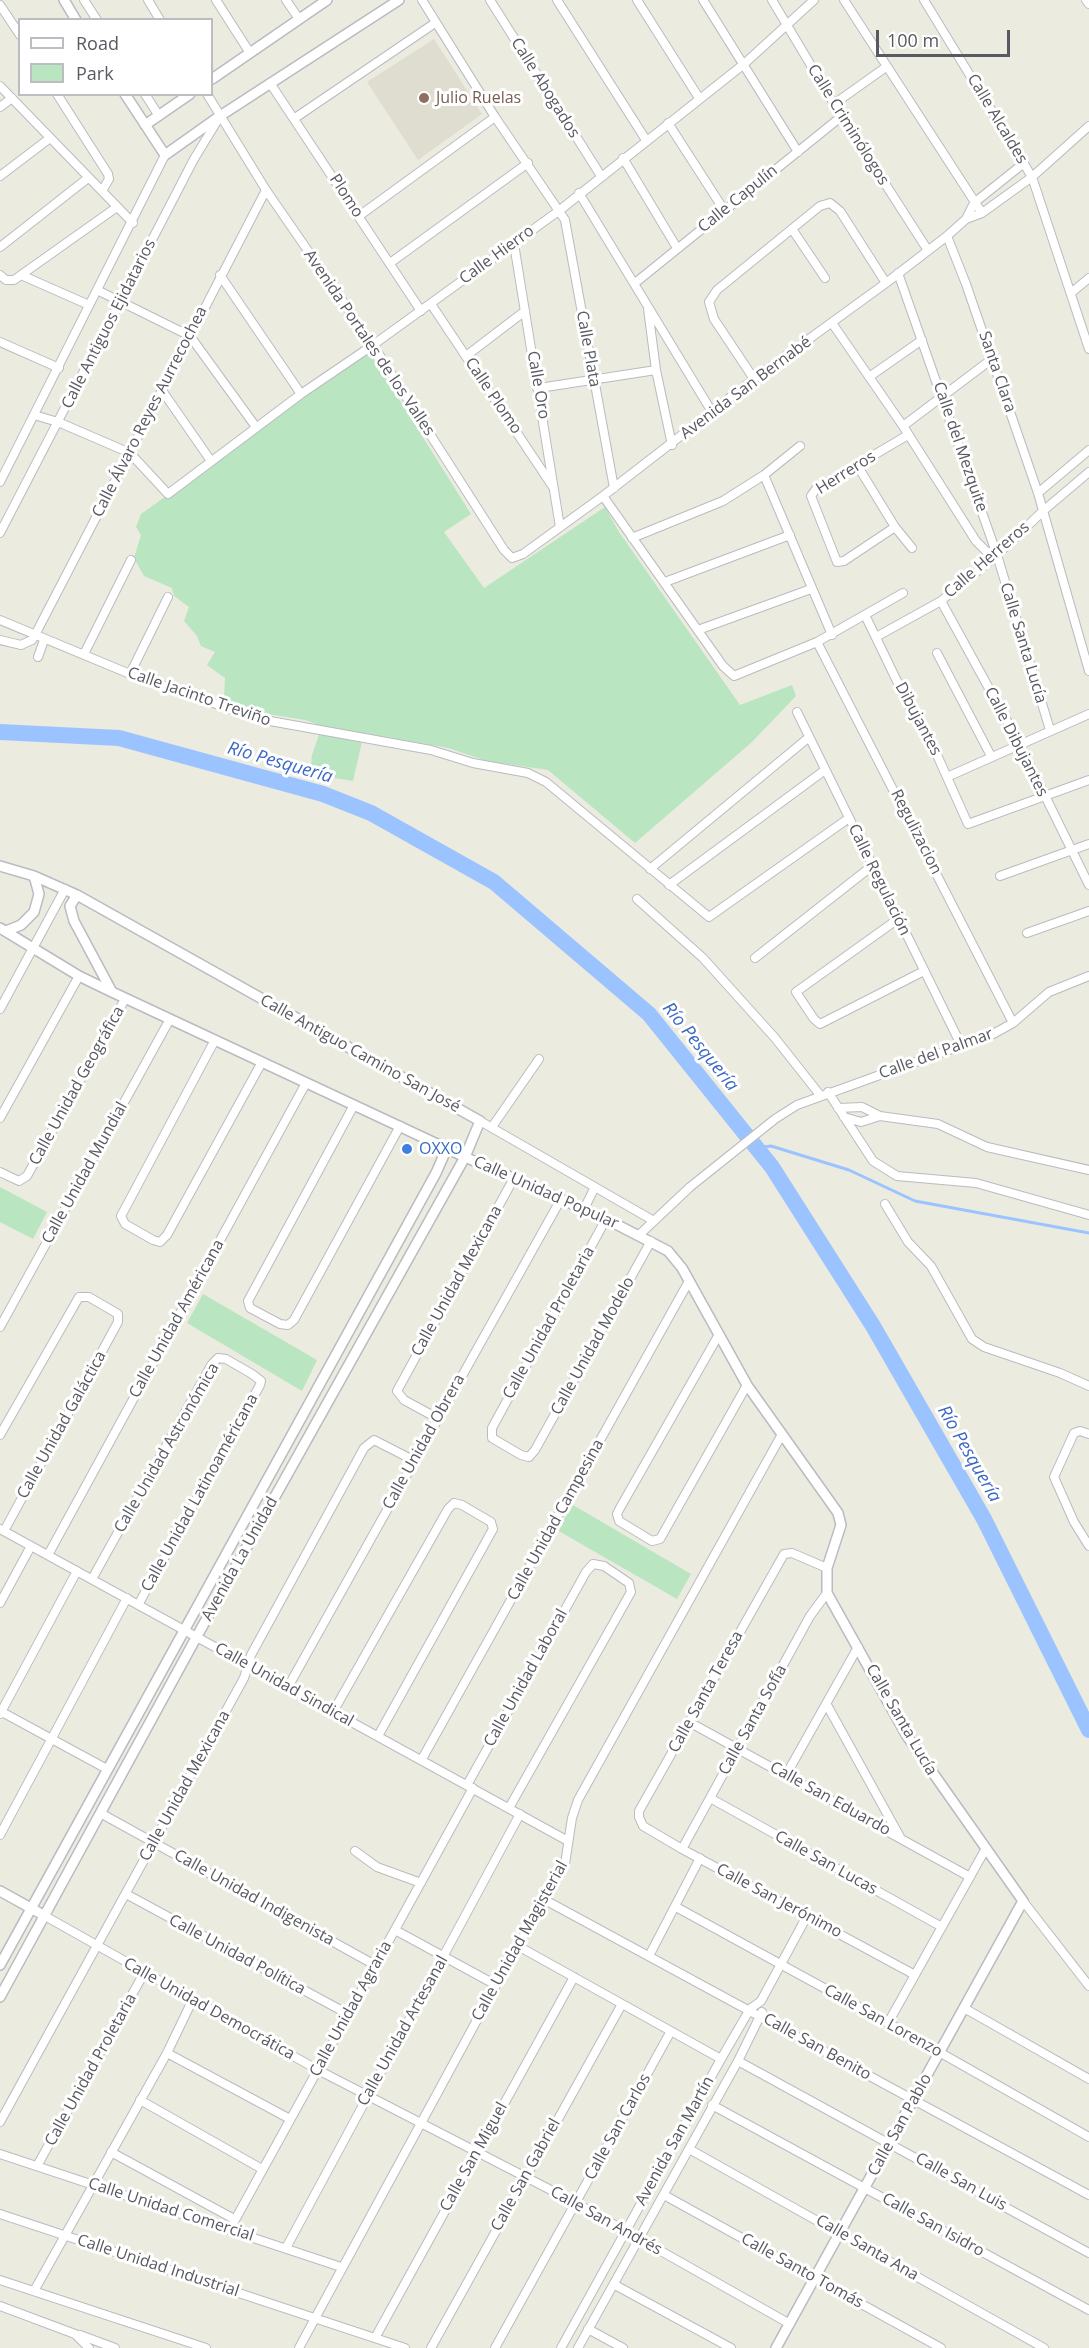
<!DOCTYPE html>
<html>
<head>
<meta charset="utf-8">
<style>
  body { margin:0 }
  #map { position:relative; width:1089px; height:2348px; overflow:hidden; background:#ecebdf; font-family:"Open Sans",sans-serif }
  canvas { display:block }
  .legend { position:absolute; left:18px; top:18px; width:195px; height:78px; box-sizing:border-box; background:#fff; border:2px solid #bcbdc0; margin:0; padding:8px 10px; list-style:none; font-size:18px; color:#585a61 }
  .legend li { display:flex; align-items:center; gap:12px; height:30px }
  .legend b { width:30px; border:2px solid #bcbdc0 }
  .scale { position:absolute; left:876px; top:30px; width:134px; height:27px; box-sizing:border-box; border:3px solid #585a61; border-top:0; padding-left:8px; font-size:18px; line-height:21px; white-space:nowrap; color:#585a61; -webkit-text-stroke:4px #fff; paint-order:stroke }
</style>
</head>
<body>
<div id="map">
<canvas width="1089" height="2348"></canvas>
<ul class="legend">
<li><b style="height:8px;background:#fff"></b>Road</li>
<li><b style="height:16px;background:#b9e5c0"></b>Park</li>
</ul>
<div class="scale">100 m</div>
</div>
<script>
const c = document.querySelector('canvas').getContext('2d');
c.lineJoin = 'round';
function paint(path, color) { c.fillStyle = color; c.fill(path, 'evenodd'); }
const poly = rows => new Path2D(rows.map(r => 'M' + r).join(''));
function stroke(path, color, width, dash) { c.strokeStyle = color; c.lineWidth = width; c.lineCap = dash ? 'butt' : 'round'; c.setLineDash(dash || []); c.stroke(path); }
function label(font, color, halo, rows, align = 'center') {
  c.font = font + ' "Open Sans",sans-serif'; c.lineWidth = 6; c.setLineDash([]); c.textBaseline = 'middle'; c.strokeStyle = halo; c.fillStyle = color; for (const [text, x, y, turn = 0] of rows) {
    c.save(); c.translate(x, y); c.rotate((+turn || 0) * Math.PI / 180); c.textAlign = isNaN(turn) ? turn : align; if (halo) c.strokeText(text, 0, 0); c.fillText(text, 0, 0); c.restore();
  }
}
paint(poly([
  [434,39,482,114,418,160,367,82]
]), '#deddcf');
paint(poly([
  [370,353,471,514,444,532,484,588,605,507,619,532,740,705,792,685,796,696,752,742,635,843,548,770,487,761,448,748,364,733,353,781,310,774,312,755,322,726,305,720,255,712,224,699,225,678,207,665,215,652,201,646,197,636,184,621,189,607,174,596,172,588,144,576,134,558,141,535,136,527,141,514,343,370],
  [0,1187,47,1212,33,1239,0,1222],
  [203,1294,317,1360,302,1391,187,1323],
  [573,1505,691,1574,677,1599,557,1530]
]), '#b9e5c0');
stroke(poly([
  [757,1148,771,1146,849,1170,915,1201,1089,1233]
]), '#9bc3ff', 3);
stroke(poly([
  [0,732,119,738,323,794,371,813,494,882,649,1014,772,1167,873,1326,984,1519,1089,1730]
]), '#9bc3ff', 16);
const minor = poly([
  [84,0,97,20],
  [148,0,160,20],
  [216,0,250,53],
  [286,0,299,19],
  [422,0,495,117,565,220,614,488],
  [490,0,601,176],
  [557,0,646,140],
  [637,0,699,98],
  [703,0,798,152],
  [772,0,834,104,927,249],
  [844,0,982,213],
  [924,0,1032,177,1089,349],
  [1086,0,1089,4],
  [0,5,20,35],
  [270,83,421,311],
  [0,86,133,223],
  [57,94,108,174,109,179,102,191],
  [145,94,159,116],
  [207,94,266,190,373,345,504,550,512,558,523,554,603,496,754,379,886,283,947,236,966,219,974,203,1024,163],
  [834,104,886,67],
  [0,107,12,98],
  [295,118,435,23],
  [668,123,724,210],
  [623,158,677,248],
  [0,176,50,138],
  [579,193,712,412],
  [359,216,495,117],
  [966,219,982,213,1032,177,1089,126],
  [792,229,825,278],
  [947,236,966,284,1038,493,1089,671],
  [514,244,560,527],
  [0,247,88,178],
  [390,263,528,163],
  [898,273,997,555,1050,730],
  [0,275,6,280,14,280,117,207],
  [21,275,89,305],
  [220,275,301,394],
  [635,283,842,116],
  [97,290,190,336,256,427],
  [1071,293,1089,278],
  [431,304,553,487],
  [648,309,656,370,672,445],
  [832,323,903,426,976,541,986,551,997,555],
  [0,342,59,368],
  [466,356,525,311],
  [869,377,922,340],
  [754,379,714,319,709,302,717,290,820,206,830,203,840,211,886,283],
  [539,388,656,370],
  [161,389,211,461],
  [34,415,58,422,130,453,168,494,301,394,373,345,560,210,744,64,814,0],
  [903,426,992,359],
  [857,465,895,527,912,548],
  [764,475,832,635],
  [0,482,165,155],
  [1038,493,1089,450],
  [603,496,723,666,734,676,817,642,903,593],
  [895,527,844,561,837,562,811,496,816,489,908,435],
  [0,533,194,159,219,118],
  [632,538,723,501,764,475,800,446],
  [665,582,790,535],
  [941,601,1019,743,1089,885],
  [865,615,910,708,937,755,968,824,1089,780],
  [0,620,130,674,259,719,431,750,473,763,528,773,546,782,709,917,849,818],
  [698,630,811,589],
  [876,637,941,601,997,555,1043,511,1089,472],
  [0,640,21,645,32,640,35,635,266,190],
  [817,642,1013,1023],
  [937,653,991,756],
  [84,654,131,560],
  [38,657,44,640],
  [130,674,168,597],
  [797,712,962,1047],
  [947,777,1089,714],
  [650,869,808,738],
  [1000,876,1089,844],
  [669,885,825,770],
  [637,899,703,958,775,1038,820,1095],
  [898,919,796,992,814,1019,820,1024,924,971],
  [1027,933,1089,911],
  [755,958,872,866],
  [0,1009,65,889],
  [215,1040,121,1216,125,1224,153,1240,160,1242,167,1235,262,1062],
  [828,1092,873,1161,897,1176,976,1183,1089,1215],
  [354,1105,248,1301,250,1308,280,1324,288,1325,294,1320,400,1126],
  [838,1108,862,1107,880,1116,938,1124,987,1147,1089,1170],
  [844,1117,861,1122,880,1116],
  [0,1118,79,976],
  [480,1121,654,1221],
  [492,1127,539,1059],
  [0,1172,19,1181,27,1176,125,999],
  [885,1204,908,1242,931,1266,972,1339,984,1347,1060,1373,1089,1386],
  [584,1209,595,1187],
  [606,1219,492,1428,492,1438,521,1455,529,1457,535,1450,651,1241],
  [639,1235,690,1187,775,1119,797,1105,993,1034,1013,1023,1049,992,1089,976],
  [0,1327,170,1019],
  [718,1336,620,1508,617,1514,619,1521,652,1541,660,1539,747,1385],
  [437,1418,404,1400,397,1391,514,1178],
  [1089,1434,1080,1431,1074,1433,1054,1477,1074,1522,1089,1546],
  [0,1435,79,1297,89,1297,118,1314,118,1322,4,1531],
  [0,1529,568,1841],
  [48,1555,306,1083],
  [827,1568,792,1553,784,1554,639,1811,639,1817,643,1826,682,1849,915,1975],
  [92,1579,212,1364,218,1358,226,1359,252,1374,261,1381,260,1385,138,1605],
  [0,1603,31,1546],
  [288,1687,561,1199],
  [827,1705,900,1837],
  [0,1711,107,1769],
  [333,1712,448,1509,454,1503,462,1505,491,1522,493,1529,378,1736],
  [0,1714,77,1571],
  [689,1722,970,1877],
  [422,1759,689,1281],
  [786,1775,858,1647],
  [467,1785,586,1572,593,1564,604,1566,629,1583,631,1592,509,1808],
  [710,1798,942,1927],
  [102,1814,375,1965],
  [0,1835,127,1598],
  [682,1849,810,1616,827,1593],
  [355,1851,377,1867,421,1883],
  [126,1894,348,2014],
  [545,1900,1089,2195],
  [1023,1901,1089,1986],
  [676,1907,888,2023,1089,2137],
  [45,1916,318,2070,576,2203,790,2324],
  [395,1930,496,1985],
  [518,1946,721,2059],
  [649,1956,700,1858],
  [964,2008,1089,2079],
  [888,2023,985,1850],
  [167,2053,290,2119],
  [738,2061,1089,2253],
  [140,2100,262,2169],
  [712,2105,1089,2310],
  [0,2122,244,1678,251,1655,364,1448,374,1440,413,1460],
  [689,2149,1044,2348],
  [111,2152,234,2219],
  [0,2154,341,2267],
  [37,2166,144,1973],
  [664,2195,941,2348],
  [0,2214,405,2348],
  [230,2229,473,1788],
  [286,2248,520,1814],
  [0,2280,206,2348],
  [615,2285,731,2348],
  [34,2291,167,2053,193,1999],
  [0,2306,75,2334,89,2348],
  [588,2329,623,2348],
  [80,2335,115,2348],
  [375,2338,574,1977],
  [299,2348,496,1985,565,1864,572,1818,578,1800,781,1436],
  [431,2348,622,2004],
  [495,2348,671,2031],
  [561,2348,721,2059,750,2009,761,2001,807,1916],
  [578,2348,738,2061,762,2012]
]);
const tertiary = poly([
  [64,0,76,20],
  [212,79,327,0],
  [125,94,165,155,220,116,399,0],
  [145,125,190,94],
  [0,866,34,876,77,895,480,1121,465,1157,197,1636,0,1997],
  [77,895,70,906,74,921,112,992],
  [0,928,79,976,112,992,465,1157,606,1219,668,1251,682,1268,747,1385,838,1513,841,1525,827,1568,827,1593,907,1736,1023,1901,776,2348],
  [6,931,21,925,34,912,39,894,34,876],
  [0,1891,45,1916],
  [0,1965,436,1173,447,1148]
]);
stroke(minor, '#babbc2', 10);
stroke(tertiary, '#babbc2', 12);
stroke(minor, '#fff', 8);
stroke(tertiary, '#fff', 9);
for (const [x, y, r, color] of [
  [424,98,6,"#8d6e63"],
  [407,1149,6,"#3f7fe0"]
]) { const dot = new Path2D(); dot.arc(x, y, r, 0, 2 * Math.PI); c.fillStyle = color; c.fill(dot); stroke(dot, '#fff', 2); }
label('16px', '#585a61', '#fff', [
  ["Calle Abogados",545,88,58],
  ["Calle Alcaldes",997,119,59],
  ["Calle Criminólogos",848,125,58],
  ["Plomo",346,196,57],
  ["Calle Capulín",738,199,-39],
  ["Calle Hierro",497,255,-36],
  ["Calle Antiguos Ejidatarios",109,324,-63],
  ["Avenida Portales de los Valles",369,343,56],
  ["Calle Plata",588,349,80],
  ["Santa Clara",997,372,71],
  ["Calle Oro",538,385,80],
  ["Avenida San Bernabé",746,388,-37],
  ["Calle Plomo",493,396,56],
  ["Calle Álvaro Reyes Aurrecochea",150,412,-63],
  ["Calle del Mezquite",960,447,71],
  ["Herreros",846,473,-32],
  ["Calle Herreros",987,560,-41],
  ["Calle Santa Lucía",1023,643,73],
  ["Calle Jacinto Treviño",199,697,19],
  ["Dibujantes",918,719,62],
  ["Calle Dibujantes",1016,742,63],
  ["Regulizacion",916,832,63],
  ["Calle Regulación",879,880,64],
  ["Calle Antiguo Camino San José",360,1054,29],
  ["Calle del Palmar",936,1054,-20],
  ["Calle Unidad Geográfica",77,1086,-61],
  ["Calle Unidad Mundial",85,1173,-61],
  ["Calle Unidad Popular",546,1193,24],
  ["Calle Unidad Mexicana",457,1281,-61],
  ["Calle Unidad Américana",177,1319,-61],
  ["Calle Unidad Proletaria",549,1323,-61],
  ["Calle Unidad Modelo",593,1346,-61],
  ["Calle Unidad Galáctica",62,1425,-61],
  ["Calle Unidad Obrera",424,1442,-61],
  ["Calle Unidad Astronómica",167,1448,-60],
  ["Calle Unidad Latinoaméricana",200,1493,-61],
  ["Calle Unidad Campesina",556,1520,-61],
  ["Avenida La Unidad",240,1559,-61],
  ["Calle Unidad Laboral",526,1678,-61],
  ["Calle Unidad Sindical",284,1685,29],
  ["Calle Santa Teresa",706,1692,-61],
  ["Calle Santa Sofía",753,1720,-61],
  ["Calle Santa Lucía",901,1720,60],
  ["Calle Unidad Mexicana",185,1786,-61],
  ["Calle San Eduardo",830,1799,29],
  ["Calle San Lucas",826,1863,29],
  ["Calle Unidad Indigenista",254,1898,29],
  ["Calle San Jerónimo",779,1901,28],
  ["Calle Unidad Magisterial",520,1941,-61],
  ["Calle Unidad Política",237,1955,28],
  ["Calle Unidad Democrática",209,2009,29],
  ["Calle Unidad Agraria",351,2009,-61],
  ["Calle San Lorenzo",883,2021,29],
  ["Calle Unidad Artesanal",403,2031,-61],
  ["Calle San Benito",817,2047,29],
  ["Calle Unidad Proletaria",91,2070,-61],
  ["Calle San Pablo",900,2125,-61],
  ["Calle San Carlos",618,2127,-61],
  ["Avenida San Martín",675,2141,-61],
  ["Calle San Miguel",474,2157,-61],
  ["Calle San Gabriel",526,2175,-61],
  ["Calle San Luis",961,2182,29],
  ["Calle Unidad Comercial",171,2210,18],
  ["Calle San Andrés",606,2221,29],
  ["Calle San Isidro",933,2225,29],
  ["Calle Santa Ana",867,2248,30],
  ["Calle Unidad Industrial",158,2266,18],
  ["Calle Santo Tomás",802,2271,29]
]);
label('16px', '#785e54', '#fff', [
  ["Julio Ruelas",436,98]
], 'left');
label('16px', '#366cbe', '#fff', [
  ["OXXO",419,1149]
], 'left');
label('italic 18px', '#3b68c5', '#fff', [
  ["Río Pesquería",280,763,16],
  ["Río Pesquería",700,1047,51],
  ["Río Pesquería",969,1454,60]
]);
</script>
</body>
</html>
